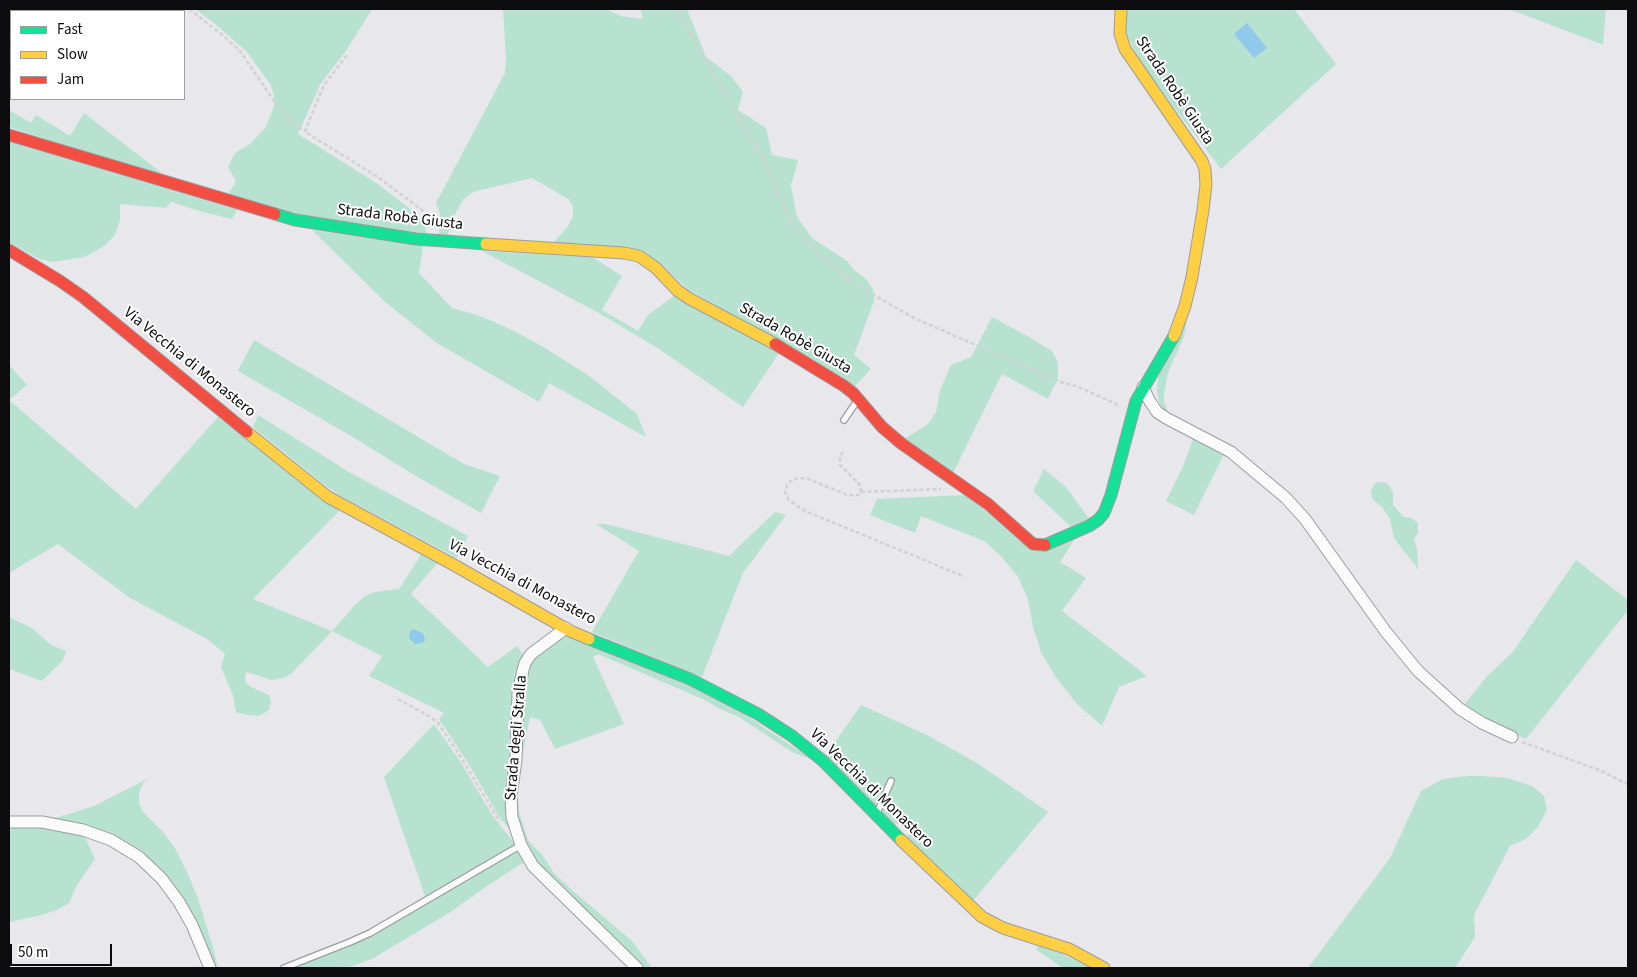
<!DOCTYPE html>
<html>
<head>
<meta charset="utf-8">
<style>
  body { margin:0 }
  #map { position:relative; width:1637px; height:977px; overflow:hidden; background:#e7e7ec; font-family:"Source Sans 3",sans-serif }
  canvas { display:block }
  .frame { position:absolute; inset:0; border:10px solid #0c0c0f; pointer-events:none }
  .legend { position:absolute; left:10px; top:10px; width:175px; height:90px; box-sizing:border-box; background:#fff; border:1px solid #9e9e9f; margin:0; padding:6px 9px; list-style:none; font-size:15px; color:#0c0c0f }
  .legend li { display:flex; align-items:center; gap:10px; height:25px }
  .legend b { width:25px; border:1px solid #9e9e9f }
  .scale { position:absolute; left:10px; top:944px; width:102px; height:22px; box-sizing:border-box; border:2px solid #0c0c0f; border-top:0; padding-left:6px; font-size:15px; line-height:18px; white-space:nowrap; color:#0c0c0f; -webkit-text-stroke:4px #fff; paint-order:stroke }
</style>
</head>
<body>
<div id="map">
<canvas width="1637" height="977"></canvas>
<div class="frame"></div>
<ul class="legend">
<li><b style="height:6px;background:#16e098"></b>Fast</li>
<li><b style="height:6px;background:#ffcf43"></b>Slow</li>
<li><b style="height:6px;background:#f24e42"></b>Jam</li>
</ul>
<div class="scale">50 m</div>
</div>
<script>
const c = document.querySelector('canvas').getContext('2d');
c.lineJoin = 'round';
function paint(path, color) { c.fillStyle = color; c.fill(path, 'evenodd'); }
const poly = rows => new Path2D(rows.map(r => 'M' + r).join(''));
function stroke(path, color, width, dash) { c.strokeStyle = color; c.lineWidth = width; c.lineCap = dash ? 'butt' : 'round'; c.setLineDash(dash || []); c.stroke(path); }
function label(font, color, halo, rows, align = 'center') {
  c.font = font + ' "Source Sans 3",sans-serif'; c.lineWidth = 4; c.setLineDash([]); c.textBaseline = 'middle'; c.strokeStyle = halo; c.fillStyle = color; for (const [text, x, y, turn = 0] of rows) {
    c.save(); c.translate(x, y); c.rotate((+turn || 0) * Math.PI / 180); c.textAlign = isNaN(turn) ? turn : align; if (halo) c.strokeText(text, 0, 0); c.fillText(text, 0, 0); c.restore();
  }
}
paint(poly([
  [9,9,41,9,47,11,11,11,11,87,10,91],
  [195,9,372,9,346,51,321,83,298,134,375,182,418,215,425,224,426,234,295,214,228,195,236,181,228,167,235,153,250,144,265,128,274,107,274,95,270,84,247,52,214,23],
  [503,9,605,9,622,16,642,19,641,9,687,9,706,57,731,76,743,92,738,110,766,128,772,155,798,160,791,186,797,217,812,238,847,261,854,270,866,279,873,289,874,301,854,355,871,369,855,386,686,288,664,267,553,243,568,226,573,216,573,206,568,199,532,178,473,192,463,200,456,212,447,236,439,235,440,214,436,203,505,73,506,59],
  [1126,9,1294,9,1336,64,1221,169,1144,68,1125,32],
  [1509,9,1606,9,1603,45],
  [9,110,31,123,36,115,70,136,84,113,168,178,9,127],
  [9,142,237,210,232,219,203,212,171,202,166,208,120,204,120,221,115,235,104,246,85,257,52,262,39,259,9,242],
  [312,230,423,246,419,273,452,308,483,317,514,331,545,348,588,375,637,414,646,437,549,383,539,402,437,343,385,302],
  [482,251,592,257,622,276,602,310,638,331,648,315,674,296,779,353,743,407,659,349,599,313],
  [1189,307,1184,337,1169,370,1166,382,1164,394,1164,403,1170,416,1164,411,1159,402,1157,392,1158,377],
  [992,317,1029,337,1052,351,1058,363,1058,378,1048,399,1002,374,953,473,904,439,928,424,936,412,940,390,951,365,971,357],
  [254,340,464,464,500,476,481,513,416,476,351,436,238,371],
  [9,365,27,385,9,400,136,509,218,417,339,511,253,599,332,631,357,603,365,596,375,592,399,589,421,555,437,563,411,594,488,667,517,646,525,657,513,833,500,818,468,763,439,719,444,713,369,676,382,656,332,631,292,673,283,678,272,680,246,672,245,677,246,683,251,687,269,695,271,701,269,710,259,716,248,715,236,712,233,695,221,667,225,654,207,639,130,598,58,544,9,573],
  [258,415,349,472,468,536,457,558,342,497,327,487,253,427],
  [1194,436,1225,452,1194,515,1166,501,1184,464],
  [1044,469,1066,487,1090,520,1072,528,1033,491],
  [1376,482,1387,483,1393,492,1393,505,1404,517,1411,518,1418,523,1418,533,1414,539,1417,549,1418,569,1394,538,1390,519,1382,507,1372,499,1371,491],
  [965,495,982,508,1022,543,1074,540,1060,562,1086,578,1062,611,1147,676,1119,687,1102,726,1077,704,1055,676,1041,652,1033,627,1028,599,1018,577,1002,557,984,541,921,516,915,533,870,515,877,499],
  [775,512,786,515,743,573,702,677,592,632,639,551,596,524,606,524,729,556],
  [1576,560,1628,600,1628,610,1526,739,1499,727,1463,706,1488,675,1512,653],
  [9,617,32,628,51,645,66,651,63,660,42,681,9,669],
  [562,637,569,637,689,686,741,712,813,760,792,752,739,717,720,709,705,700,598,654,593,657,624,724,555,749,540,720,530,717,517,784,519,812,528,840,543,856,554,873,573,891,632,941,652,968,645,968,534,860,516,821,519,721,529,663],
  [861,705,927,735,977,763,1048,812,972,902,907,837,912,827,906,820,895,825,826,755],
  [434,724,460,761,494,818,516,845,426,899,384,777],
  [1466,776,1484,776,1507,778,1532,786,1544,796,1547,810,1538,827,1526,839,1510,846,1474,915,1475,937,1455,968,1308,968,1390,858,1421,791,1443,779],
  [147,779,143,783,139,793,139,804,144,813,163,832,175,848,187,872,197,896,212,944,218,968,213,968,194,924,144,857,50,820,94,806],
  [15,826,37,826,83,833,95,859,77,885,69,903,57,910,42,915,9,922,9,831],
  [518,850,524,862,487,886,449,913,372,959,346,968,291,968,373,934],
  [1042,945,1092,968,1063,968,1037,950,1037,947]
]), '#b8e2d0');
paint(poly([
  [1247,23,1267,48,1254,58,1234,34],
  [413,629,423,633,425,640,422,643,415,644,409,638,410,631]
]), '#8fcaed');
const lane = poly([
  [844,420,857,401],
  [877,813,891,781],
  [284,968,350,942,370,933,521,845]
]);
const street = poly([
  [1143,387,1149,400,1157,412,1166,418,1231,452,1286,498,1305,519,1386,632,1418,671,1460,709,1482,723,1512,737],
  [566,628,531,654,525,663,523,670,518,693,516,760,511,796,512,817,521,845,533,866,637,968],
  [9,822,42,822,83,830,111,840,139,857,162,879,179,902,192,925,210,968]
]);
const fast = poly([
  [275,214,295,220,416,239,486,244],
  [1045,545,1089,526,1098,520,1104,513,1111,495,1136,401,1174,336],
  [589,639,690,679,758,714,792,736,823,761,901,840]
]);
const slow = poly([
  [1121,9,1120,34,1125,49,1202,161,1205,169,1206,185,1203,210,1192,277,1185,306,1174,336],
  [486,244,624,253,639,256,656,268,678,291,690,299,775,344],
  [247,432,328,497,454,565,570,631,589,639],
  [901,840,982,917,1003,928,1069,949,1104,968]
]);
const jam = poly([
  [9,135,275,214],
  [9,250,60,281,83,297,247,432],
  [775,344,844,386,853,393,882,427,902,444,988,504,1033,544,1045,545]
]);
stroke(lane, '#9c9ca0', 8);
stroke(street, '#9c9ca0', 13);
stroke(fast, '#9c9ca0', 13);
stroke(slow, '#9c9ca0', 13);
stroke(jam, '#9c9ca0', 13);
stroke(poly([
  [189,9,220,33,240,51,278,107,287,117,304,131],
  [676,9,743,126,760,153,794,226,818,253,846,277,879,298,914,318,1060,382,1076,386,1114,403,1120,407],
  [347,55,324,85,306,128,305,132,378,177,426,213,431,221,433,226],
  [843,452,840,456,840,465,860,485,861,489,859,495,847,495,808,479,799,478,792,480,787,485,785,492,789,500,805,511,963,576],
  [861,492,941,489],
  [398,699,429,716,438,723,459,754,500,822],
  [1522,742,1599,770,1628,784]
]), '#d2d2d3', 2.5, [4, 2.5]);
stroke(lane, '#fbfbfc', 5.5);
stroke(street, '#fbfbfc', 11);
stroke(fast, '#16e098', 11);
stroke(slow, '#ffcf43', 11);
stroke(jam, '#f24e42', 11);
label('16px', '#0c0c0f', '#fff', [
  ["Strada Robè Giusta",1174,91,56],
  ["Strada Robè Giusta",400,218,7],
  ["Strada Robè Giusta",795,339,30],
  ["Via Vecchia di Monastero",189,363,39],
  ["Via Vecchia di Monastero",522,583,28],
  ["Strada degli Stralla",517,738,-85],
  ["Via Vecchia di Monastero",871,789,44]
]);
</script>
</body>
</html>
